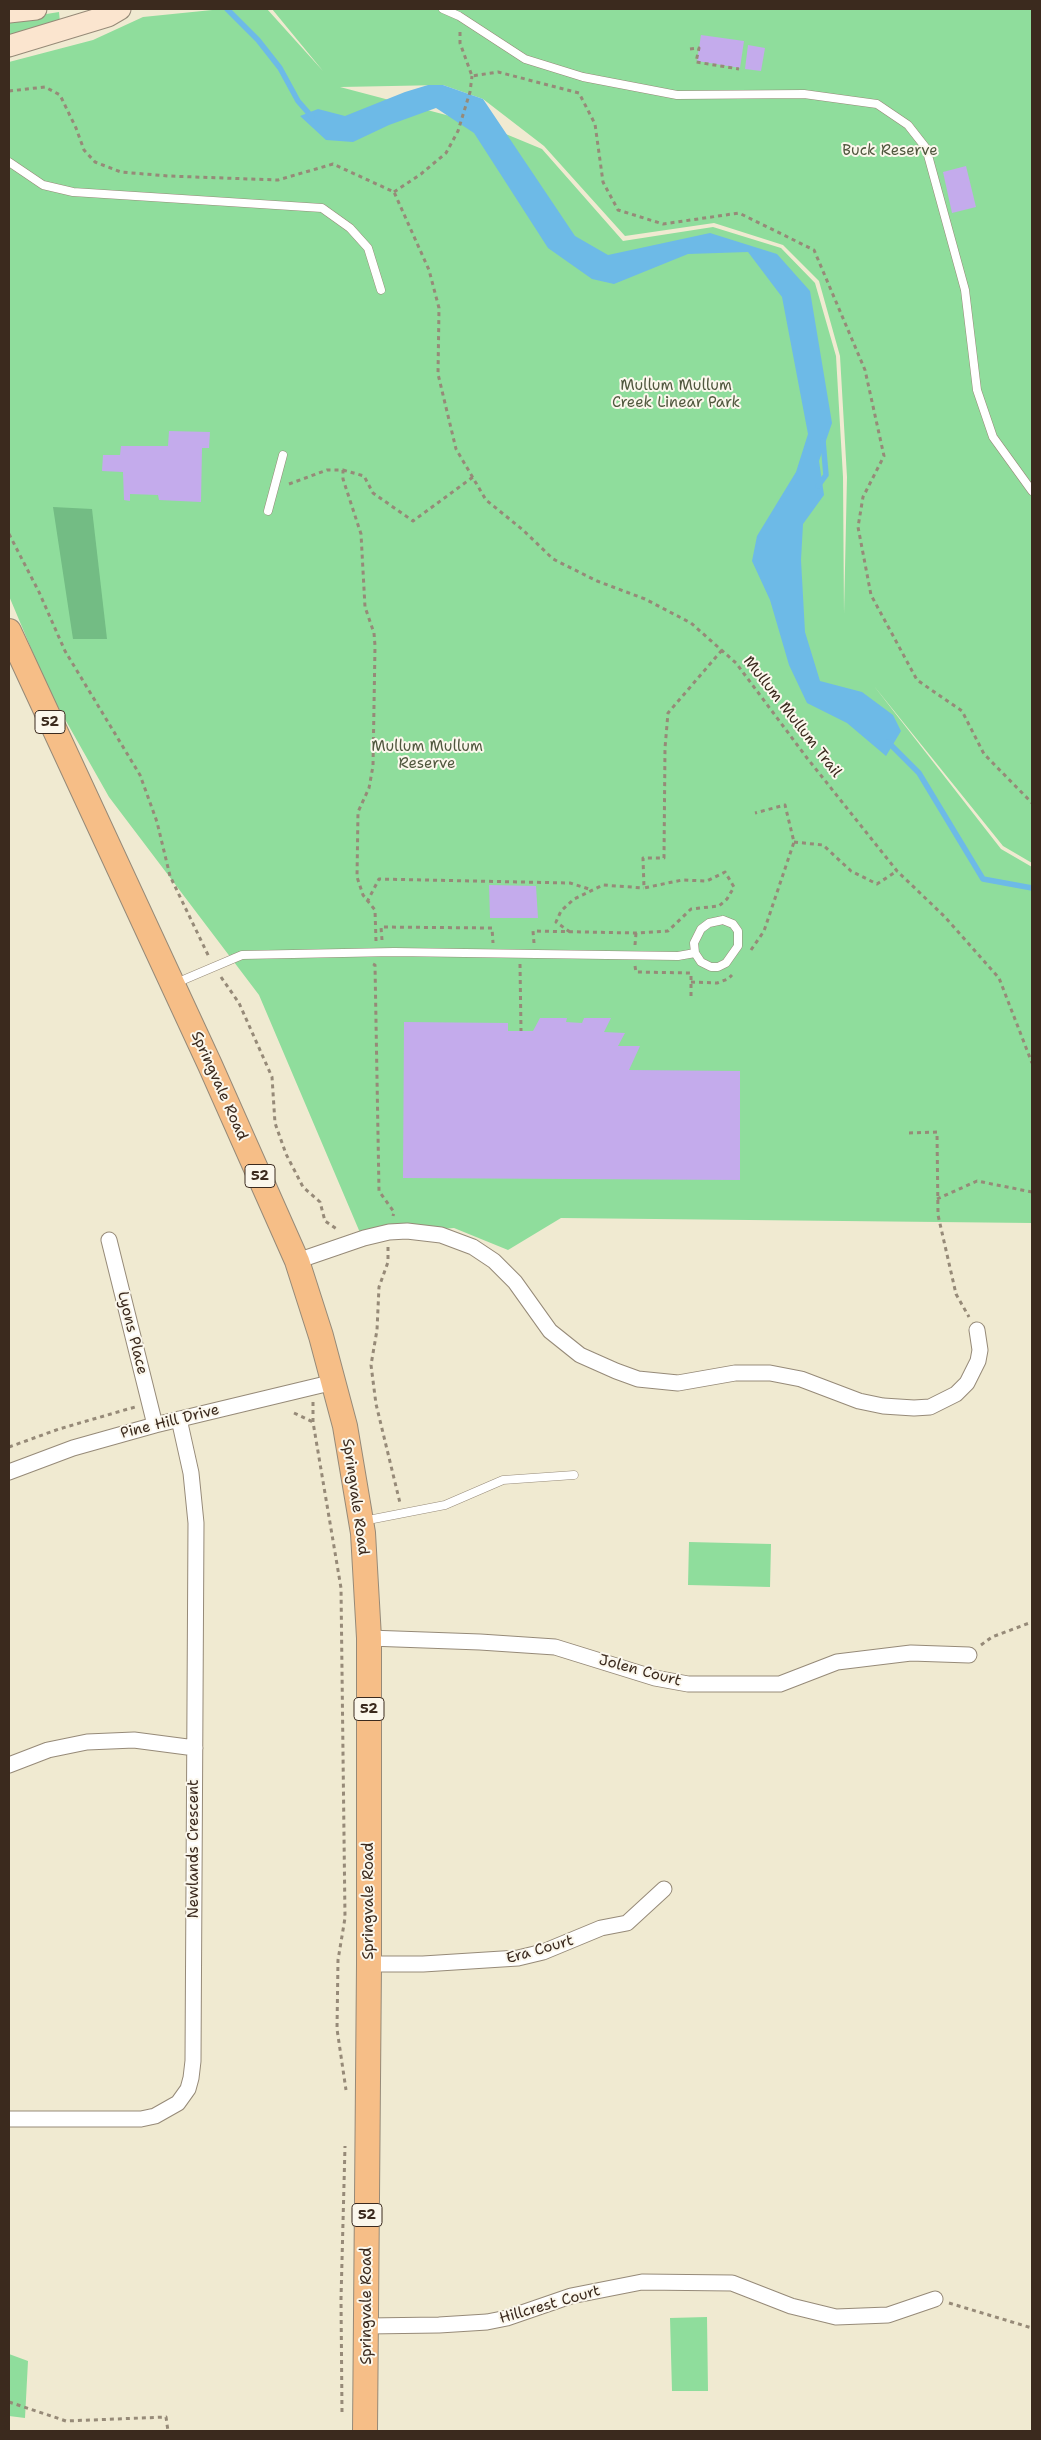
<!DOCTYPE html>
<html>
<head>
<meta charset="utf-8">
<style>
  body { margin:0 }
  #map { position:relative; width:1041px; height:2440px; overflow:hidden; background:#f0ead1; font-family:"Shantell Sans",sans-serif }
  canvas { display:block }
  .frame { position:absolute; inset:0; border:10px solid #3b2a1e; pointer-events:none }
</style>
</head>
<body>
<div id="map">
<canvas width="1041" height="2440"></canvas>
<div class="frame"></div>
</div>
<script>
const c = document.querySelector('canvas').getContext('2d');
c.lineJoin = 'round';
function paint(path, color) { c.fillStyle = color; c.fill(path, 'evenodd'); }
const poly = rows => new Path2D(rows.map(r => 'M' + r).join(''));
function stroke(path, color, width, dash) { c.strokeStyle = color; c.lineWidth = width; c.lineCap = dash ? 'butt' : 'round'; c.setLineDash(dash || []); c.stroke(path); }
function label(font, color, halo, rows, align = 'center') {
  c.font = font + ' "Shantell Sans",sans-serif'; c.lineWidth = 4; c.setLineDash([]); c.textBaseline = 'middle'; c.strokeStyle = halo; c.fillStyle = color; for (const [text, x, y, turn = 0] of rows) {
    c.save(); c.translate(x, y); c.rotate((+turn || 0) * Math.PI / 180); c.textAlign = isNaN(turn) ? turn : align; if (halo) c.strokeText(text, 0, 0); c.fillText(text, 0, 0); c.restore();
  }
}
paint(poly([
  [222,9,267,9,323,71,272,9,1032,9,1032,863,1003,846,874,686,1001,849,1032,867,1032,1223,561,1218,508,1250,454,1228,361,1235,259,995,109,797,49,691,9,596,9,62,93,40,143,17],
  [443,85,483,99,544,146,625,236,714,223,783,245,819,281,840,356,847,477,844,614,843,477,836,356,815,283,781,248,713,227,623,241,542,149,484,125,340,87],
  [59,12,60,22,9,35,9,20],
  [689,1542,771,1544,770,1587,688,1585],
  [707,2317,708,2391,672,2391,670,2318],
  [9,2354,28,2361,25,2418,9,2416]
]), '#8fdd9c');
paint(poly([
  [53,507,92,509,107,639,73,639]
]), '#73bc84');
paint(poly([
  [428,85,443,85,483,99,575,236,608,255,710,233,777,254,810,291,832,423,819,461,824,495,803,524,801,560,805,632,820,681,862,692,893,715,901,731,886,756,847,723,807,703,789,665,770,600,752,561,757,536,796,472,808,434,782,297,748,252,688,254,614,284,592,279,548,248,474,133,436,108,389,125,353,142,326,140,300,116,318,109,345,116,405,92]
]), '#6dbae7');
stroke(poly([
  [227,9,258,40,280,68,298,101,312,117],
  [818,486,826,475,823,441],
  [888,742,919,773,983,879,1032,888]
]), '#6dbae7', 5.5);
paint(poly([
  [701,35,744,41,740,68,697,61],
  [748,45,765,48,761,71,745,69],
  [966,166,976,207,952,213,943,172],
  [169,431,210,432,209,448,202,448,201,502,159,500,158,495,130,494,130,501,124,500,123,472,102,471,103,455,120,455,121,446,168,446],
  [489,885,536,886,538,918,490,918],
  [540,1018,567,1018,566,1022,582,1023,584,1018,611,1018,604,1032,625,1033,618,1046,640,1046,629,1070,740,1071,740,1180,403,1178,404,1022,508,1023,508,1031,533,1031]
]), '#c4abec');
const service = poly([
  [443,9,459,16,525,59,583,77,677,95,804,94,877,104,908,125,926,148,965,290,977,390,993,437,1032,491],
  [9,162,43,185,73,192,322,208,350,228,368,248,381,290],
  [268,511,283,455],
  [723,920,733,924,738,931,738,946,726,963,718,967,711,967,701,962,695,953,694,943,701,929,709,923,723,920],
  [176,983,242,955,394,952,678,956,695,953],
  [363,1521,445,1505,503,1480,574,1475]
]);
const minor = poly([
  [109,1240,155,1425],
  [297,1261,364,1238,389,1232,407,1231,441,1235,473,1247,494,1261,515,1282,550,1331,580,1355,616,1371,638,1379,678,1383,735,1373,770,1373,801,1379,859,1401,883,1406,914,1408,930,1407,956,1394,967,1383,978,1361,980,1350,977,1330],
  [9,1472,73,1448,155,1425,334,1382],
  [369,1638,480,1642,555,1647,655,1678,688,1684,780,1684,837,1662,911,1653,969,1655],
  [9,1765,48,1750,87,1742,134,1740,195,1748],
  [369,1964,423,1964,518,1958,543,1952,601,1928,627,1923,664,1889],
  [9,2119,141,2119,155,2116,178,2103,188,2089,191,2078,193,2061,196,1523,191,1473,179,1419],
  [367,2326,439,2325,487,2322,507,2318,571,2296,642,2282,732,2283,791,2306,836,2317,888,2315,935,2299]
]);
const secondary = poly([
  [9,12,36,9],
  [9,46,108,16,120,9]
]);
const primary = poly([
  [9,631,210,1065,297,1261,321,1336,345,1426,363,1533,369,1638,369,1964,365,2431]
]);
stroke(service, '#968a78', 9);
stroke(minor, '#968a78', 17);
stroke(secondary, '#968a78', 23);
stroke(primary, '#968a78', 26);
stroke(poly([
  [460,32,460,43,472,76,498,72,579,93,595,124,603,182,618,210,663,224,739,213,814,250,865,370,884,456,863,497,858,527,871,595,917,680,962,711,984,754,1032,803],
  [690,49,699,48,696,62,739,69],
  [9,91,45,87,60,95,76,128,84,150,95,162,121,172,168,176,278,180,333,164,394,192,429,270,439,308,438,374,456,449,486,500,523,530,553,559,597,581,645,599,691,623,736,663,807,758,897,871,944,916,999,978,1032,1063],
  [394,192,421,174,446,153,458,131,470,92,472,76],
  [343,470,364,476,373,493,413,521,473,477],
  [289,484,327,470,343,470,343,479,361,534,365,607,374,633,375,646,373,766,369,788,358,812,357,877,363,895,375,910,376,941],
  [9,534,39,592,65,651,140,775,157,822,170,876,209,957],
  [794,842,823,845,851,871,877,884,897,871],
  [367,902,379,879,570,883,592,890],
  [570,932,556,922,561,911,574,899,603,885,644,888],
  [382,940,381,927,492,928,493,943],
  [534,943,533,931,636,933,668,931,691,909,719,906,727,899,734,887,725,872,707,881,682,880,644,888,643,858,664,858,665,748,668,713,722,650],
  [635,945,636,933],
  [751,950,764,931,794,842,785,805,755,813],
  [373,964,375,965,379,1191,394,1212,393,1216],
  [520,964,521,1031],
  [635,966,636,972,691,973,691,1000],
  [221,977,239,1003,272,1077,275,1123,286,1154,303,1187,320,1202,325,1221,338,1230],
  [691,982,717,983,728,979,732,975],
  [909,1133,937,1132,938,1215,956,1294,969,1317],
  [937,1199,977,1181,1032,1192],
  [388,1247,388,1262,379,1287,377,1330,371,1365,376,1404,400,1503],
  [313,1402,313,1422,341,1588,345,1918,338,1960,337,2029,346,2090],
  [294,1413,313,1422],
  [9,1447,59,1429,135,1407],
  [981,1645,992,1637,1032,1622],
  [949,2303,1032,2328],
  [9,2402,66,2421,166,2417,168,2431],
  [342,2412,341,2299,345,2146]
]), '#968a78', 3, [4, 4]);
stroke(service, '#fff', 8);
stroke(minor, '#fff', 15);
stroke(secondary, '#fbe5cf', 21);
stroke(primary, '#f6be87', 24);
for (const [x, y, w] of [
  [50,722,30],
  [260,1176,30],
  [369,1709,30],
  [367,2215,30]
]) { const box = new Path2D(); box.roundRect(x - w / 2, y - 11.5, w, 23, 4); c.fillStyle = '#fbf7ec'; c.fill(box); stroke(box, '#3b2a1e', 1); }
label('bold 14px', '#3b2a1e', null, [
  ["52",50,722],
  ["52",260,1176],
  ["52",369,1709],
  ["52",367,2215]
]);
label('15px', '#50573e', '#fbf7ec', [
  ["Buck Reserve",890,151],
  ["Mullum Mullum",676,386],
  ["Creek Linear Park",676,403],
  ["Mullum Mullum",427,747],
  ["Reserve",427,764]
]);
label('15px', '#3b2a1e', '#fbf7ec', [
  ["Mullum Mullum Trail",792,717,52],
  ["Springvale Road",219,1086,66],
  ["Lyons Place",132,1333,76],
  ["Pine Hill Drive",170,1422,-14],
  ["Springvale Road",355,1497,82],
  ["Jolen Court",640,1671,15],
  ["Newlands Crescent",194,1849,-90],
  ["Springvale Road",369,1901,-90],
  ["Era Court",540,1950,-16],
  ["Hillcrest Court",550,2305,-16],
  ["Springvale Road",367,2306,-90]
]);
</script>
</body>
</html>
